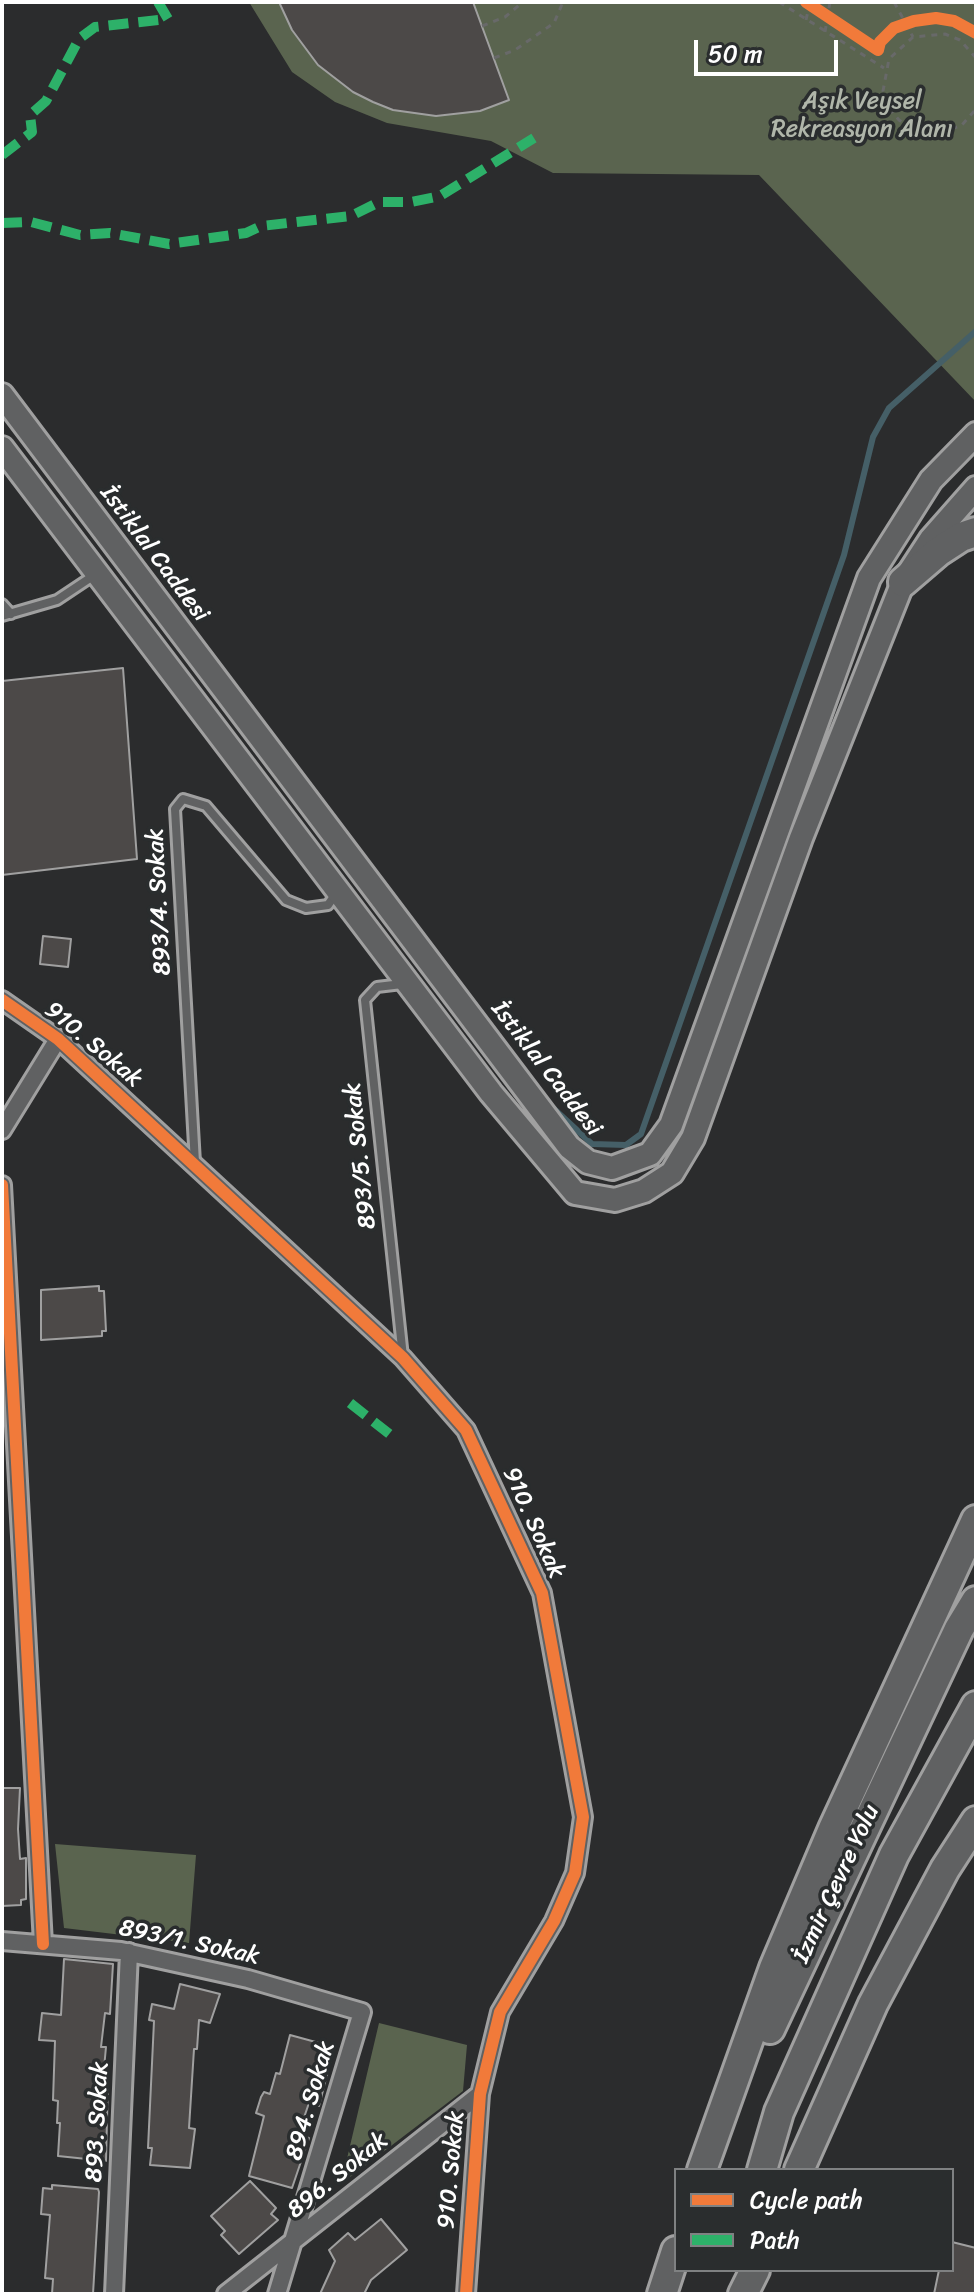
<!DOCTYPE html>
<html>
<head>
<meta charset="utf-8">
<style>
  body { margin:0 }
  #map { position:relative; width:978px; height:2296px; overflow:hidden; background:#2b2c2d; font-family:Sriracha,sans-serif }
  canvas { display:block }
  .frame { position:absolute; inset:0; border:4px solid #fff; pointer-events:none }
  .legend { position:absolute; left:674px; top:2168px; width:280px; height:104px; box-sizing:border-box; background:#2a2d2e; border:2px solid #7f8182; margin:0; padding:10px 14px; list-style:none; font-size:24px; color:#fff }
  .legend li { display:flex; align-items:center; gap:16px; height:40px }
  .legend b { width:40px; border:2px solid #7f8182 }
  .scale { position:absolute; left:694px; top:40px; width:144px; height:36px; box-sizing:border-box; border:4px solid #fff; border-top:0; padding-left:10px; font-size:24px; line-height:28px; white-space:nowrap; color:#fff; -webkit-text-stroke:6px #2a2d2e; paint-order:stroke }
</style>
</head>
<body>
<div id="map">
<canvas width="978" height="2296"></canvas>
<div class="frame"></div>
<ul class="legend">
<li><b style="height:10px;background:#f17a3a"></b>Cycle path</li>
<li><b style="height:10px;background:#2db169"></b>Path</li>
</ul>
<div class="scale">50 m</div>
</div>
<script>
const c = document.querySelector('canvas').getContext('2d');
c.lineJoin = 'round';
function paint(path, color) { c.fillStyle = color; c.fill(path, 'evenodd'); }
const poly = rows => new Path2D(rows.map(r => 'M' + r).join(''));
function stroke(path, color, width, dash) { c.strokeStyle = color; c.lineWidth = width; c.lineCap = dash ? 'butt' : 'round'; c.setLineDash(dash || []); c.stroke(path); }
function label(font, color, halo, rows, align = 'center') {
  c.font = font + ' Sriracha,sans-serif'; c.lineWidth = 7; c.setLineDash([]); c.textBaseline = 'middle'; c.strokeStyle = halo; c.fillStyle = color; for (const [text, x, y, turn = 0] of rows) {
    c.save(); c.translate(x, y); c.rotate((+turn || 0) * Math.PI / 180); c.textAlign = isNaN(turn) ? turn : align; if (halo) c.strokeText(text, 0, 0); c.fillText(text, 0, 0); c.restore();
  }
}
paint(poly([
  [249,2,976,2,976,402,759,175,553,173,491,141,387,123,335,102,292,72],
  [55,1844,196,1855,189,1943,64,1928],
  [379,2023,467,2045,463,2091,341,2184]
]), '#5a644f');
stroke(poly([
  [552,1107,592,1144,626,1145,641,1134,844,555,873,437,889,408,976,331]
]), '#455f67', 6);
const building = poly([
  [279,2,473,2,509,100,480,111,436,116,393,110,373,102,353,92,318,65,292,30,279,2],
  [123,668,137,859,2,875,2,681,123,668],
  [43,936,71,939,68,967,40,964,43,936],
  [99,1286,99,1291,104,1291,106,1331,102,1331,102,1336,41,1340,41,1290,99,1286],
  [2,1788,20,1788,18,1829,20,1859,26,1858,26,1899,21,1900,21,1905,2,1906,2,1788],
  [64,1959,113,1964,110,2014,105,2013,101,2047,106,2047,103,2079,108,2079,106,2161,58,2156,60,2123,57,2123,58,2101,53,2100,55,2041,39,2040,42,2013,61,2015,64,1959],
  [180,1984,220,1994,210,2023,199,2020,197,2049,194,2049,189,2128,195,2129,190,2168,150,2165,152,2148,148,2148,154,2021,149,2020,152,2004,174,2009,180,1984],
  [290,2035,334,2047,319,2106,309,2103,298,2135,309,2138,292,2188,249,2176,264,2116,256,2113,261,2097,264,2092,270,2094,276,2073,280,2074,290,2035],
  [250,2181,276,2208,271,2214,278,2220,239,2254,221,2235,225,2231,211,2216,250,2181],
  [52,2185,98,2189,99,2192,93,2294,52,2294,53,2279,45,2278,50,2215,41,2214,43,2188,52,2189,52,2185],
  [381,2219,407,2250,371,2280,364,2294,320,2294,335,2261,329,2250,348,2233,355,2240,381,2219],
  [952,2242,976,2248,976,2294,934,2294,939,2270,952,2270,952,2242]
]);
paint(building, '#4c4948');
stroke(building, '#a0a0a0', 2);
const lane = poly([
  [2,604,11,614],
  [2,616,57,600,96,574],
  [402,984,377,987,365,1000,403,1357],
  [195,1163,175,809,183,799,206,806,286,900,306,908,328,905,337,892]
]);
const street = poly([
  [2,1000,58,1039,403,1358,466,1430,542,1593,583,1817,575,1873,554,1921,500,2012,480,2094,466,2294],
  [2,1130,58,1039],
  [2,1185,43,1944],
  [2,1941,121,1951,248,1979,362,2012,277,2294],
  [114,2294,129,1952],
  [226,2294,480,2094]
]);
const secondary = poly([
  [2,395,569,1147,588,1162,612,1168,650,1154,671,1125,869,578,931,480,976,434],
  [2,448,491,1093,575,1193,615,1200,644,1191,672,1173,693,1138,801,838,903,582,931,539,976,488]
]);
const highway = poly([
  [903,582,938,552,961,537,976,532],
  [770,2029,959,1629,976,1601],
  [702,2170,774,1968,833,1829,976,1520],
  [762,2170,779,2112,894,1855,976,1706],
  [799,2170,873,2004,945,1869,976,1821],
  [662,2294,676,2251],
  [743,2294,755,2270]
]);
stroke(lane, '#a0a0a0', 14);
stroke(street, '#a0a0a0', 22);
stroke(secondary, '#a0a0a0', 28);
stroke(highway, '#a0a0a0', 34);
stroke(poly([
  [779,2,884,68],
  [894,2,913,37],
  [806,20,810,2],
  [482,26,505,17,523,2],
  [825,32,830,2],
  [494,58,515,50,554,23,563,2],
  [976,58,960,40,945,34,913,37,889,59,883,91,888,107,899,120,913,130,929,134,961,126,976,109]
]), '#686969', 3, [6, 6]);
stroke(lane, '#606162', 8);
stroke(street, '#606162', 16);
stroke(secondary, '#606162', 22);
stroke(highway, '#606162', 28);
stroke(poly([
  [2,155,32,132,30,115,46,101,79,39,95,27,168,19,158,2],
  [2,223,31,222,80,235,110,233,169,244,246,233,261,226,351,216,379,202,411,202,440,196,534,138],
  [350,1403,397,1440]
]), '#2db169', 10, [20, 10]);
stroke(poly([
  [806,2,878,50,880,42,894,28,914,21,936,18,954,21,976,33],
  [2,1000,58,1039,403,1358,466,1430,542,1593,583,1817,575,1873,554,1921,500,2012,480,2094,466,2294],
  [2,1185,43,1944]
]), '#f17a3a', 12);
label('24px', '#b0b6aa', '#2a2d2e', [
  ["Aşık Veysel",862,102],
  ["Rekreasyon Alanı",862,130]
]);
label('24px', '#fff', '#2a2d2e', [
  ["İstiklal Caddesi",154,554,53],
  ["893/4. Sokak",160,902,-93],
  ["910. Sokak",93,1045,40],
  ["İstiklal Caddesi",546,1069,52],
  ["893/5. Sokak",361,1156,-96],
  ["910. Sokak",533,1523,66],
  ["İzmir Çevre Yolu",837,1884,-65],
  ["893/1. Sokak",189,1943,12],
  ["894. Sokak",311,2101,-74],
  ["893. Sokak",98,2122,-87],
  ["910. Sokak",452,2170,-85],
  ["896. Sokak",338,2176,-39]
]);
</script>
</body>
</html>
